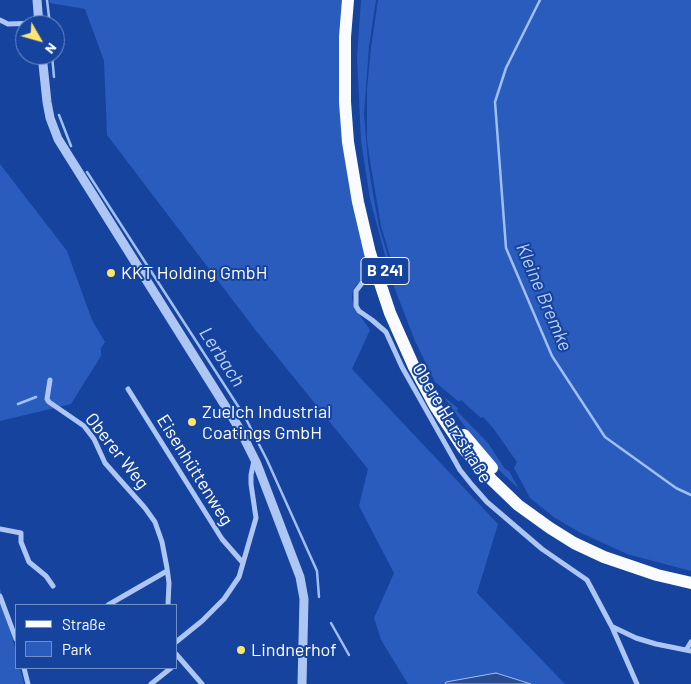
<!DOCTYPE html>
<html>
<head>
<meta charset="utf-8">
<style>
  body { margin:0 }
  #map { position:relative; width:691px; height:684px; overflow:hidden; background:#15439e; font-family:Barlow,sans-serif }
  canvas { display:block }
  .legend { position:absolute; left:15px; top:604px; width:162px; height:65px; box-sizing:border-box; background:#15439e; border:1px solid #738ec5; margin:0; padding:6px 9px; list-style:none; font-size:15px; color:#fff }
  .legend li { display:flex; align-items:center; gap:10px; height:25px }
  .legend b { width:25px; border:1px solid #738ec5 }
  .north { position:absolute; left:15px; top:15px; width:50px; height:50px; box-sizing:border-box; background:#15439e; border:1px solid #738ec5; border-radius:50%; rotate:128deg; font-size:14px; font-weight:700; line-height:20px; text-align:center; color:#fff }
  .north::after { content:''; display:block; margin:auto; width:18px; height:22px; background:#ffe470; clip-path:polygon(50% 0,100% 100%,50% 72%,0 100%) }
</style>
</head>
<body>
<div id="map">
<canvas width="691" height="684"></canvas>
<ul class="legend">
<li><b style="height:6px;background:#fafbff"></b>Straße</li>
<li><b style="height:14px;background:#295cbc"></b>Park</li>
</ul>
<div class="north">N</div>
</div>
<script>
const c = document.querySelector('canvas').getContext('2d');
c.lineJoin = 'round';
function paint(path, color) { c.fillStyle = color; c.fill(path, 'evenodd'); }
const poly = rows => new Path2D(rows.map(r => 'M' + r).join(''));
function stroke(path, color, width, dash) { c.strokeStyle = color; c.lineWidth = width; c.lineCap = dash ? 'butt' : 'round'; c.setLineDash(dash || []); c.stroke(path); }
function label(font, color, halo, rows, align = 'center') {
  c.font = font + ' Barlow,sans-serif'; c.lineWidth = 4; c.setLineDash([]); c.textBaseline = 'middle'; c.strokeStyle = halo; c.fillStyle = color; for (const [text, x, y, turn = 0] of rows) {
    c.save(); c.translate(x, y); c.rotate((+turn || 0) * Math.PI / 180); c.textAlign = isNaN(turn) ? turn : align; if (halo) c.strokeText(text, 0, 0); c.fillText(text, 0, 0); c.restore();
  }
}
paint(poly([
  [49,0,344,0,341,37,370,274,357,284,353,290,352,298,354,307,370,330,352,369,498,524,477,593,565,684,531,684,496,673,445,684,408,684,381,640,374,618,394,573,359,506,368,469,257,332,107,135,104,61,85,9,50,3],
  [361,0,376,0,369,47,364,114,368,162,373,194,379,226,393,273,391,278,370,199,361,141,357,58],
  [378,0,691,0,691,571,627,554,579,532,555,518,530,498,514,468,517,462,493,428,483,417,481,418,461,400,459,402,435,382,415,341,391,279,394,277,395,273,381,226,370,161,367,140,367,89,371,47],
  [0,164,67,251,92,320,105,342,101,348,101,356,71,404,0,421],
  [444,397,458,408,457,411,488,443,505,469,509,471,519,489,500,471,480,448],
  [0,588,16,652,16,668,20,668,24,684,0,684]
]), '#295cbc');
const water = poly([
  [496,673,531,684,445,684,446,682,496,673]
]);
paint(water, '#2a4b8f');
stroke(water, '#a0bff6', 1);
stroke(poly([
  [47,0,50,25],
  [540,0,506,68,495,102,506,248,552,356,605,437,676,488,691,495],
  [52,55,54,77],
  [59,115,71,146],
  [87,172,245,417,267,460,317,571,319,597],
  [18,404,36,397],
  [331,623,349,655]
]), '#a0bff6', 2.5);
stroke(poly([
  [0,20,8,24,39,23],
  [377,277,362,283,356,291,356,306,359,311,372,320,386,332,402,367,460,470,472,485,487,502,542,549,587,580,612,627,637,684],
  [50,380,47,399,49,402,84,426,94,439,105,463,145,508,155,522,162,542,167,568,169,583,168,605],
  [128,389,222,539,243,563],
  [0,529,21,533,21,542,29,562,46,576,53,586],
  [0,596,16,639],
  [108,605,167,571],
  [613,627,636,638,656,644,691,651],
  [176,642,202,621,224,599,239,577,256,518,251,484,251,475,254,460],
  [686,650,691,642],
  [176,654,202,684],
  [24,668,28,684],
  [151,684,171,668]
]), '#adc6f3', 5);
stroke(poly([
  [37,0,39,25],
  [42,55,47,102,50,118,58,139,239,428,257,464,300,577,304,599,302,684]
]), '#adc6f3', 9);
stroke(poly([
  [348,0,345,37,345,102,348,142,358,202,370,253,390,313,414,367,435,406,463,448,492,480,518,505,550,528,574,543,604,557,657,575,691,583],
  [464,435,492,468]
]), '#fafbff', 12);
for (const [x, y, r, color] of [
  [111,273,5,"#ffe470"],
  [192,422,5,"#ffe470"],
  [241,650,5,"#ffe470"]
]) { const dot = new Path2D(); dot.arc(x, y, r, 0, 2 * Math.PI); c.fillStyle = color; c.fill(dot); stroke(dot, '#15439e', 2); }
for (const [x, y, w] of [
  [385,271,48]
]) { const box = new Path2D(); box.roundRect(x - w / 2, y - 13.5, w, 27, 4); c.fillStyle = '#15439e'; c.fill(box); stroke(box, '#fff', 1); }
label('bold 16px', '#fff', null, [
  ["B 241",385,271]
]);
label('18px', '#fff', '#15439e', [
  ["KKT Holding GmbH",121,273],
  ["Zuelch Industrial",202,412],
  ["Coatings GmbH",202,433],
  ["Lindnerhof",251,650]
], 'left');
label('18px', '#fff', '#15439e', [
  ["Obere Harzstraße",452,423,59],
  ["Oberer Weg",117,451,52],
  ["Eisenhüttenweg",195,470,58]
]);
label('italic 19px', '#bad1fa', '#15439e', [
  ["Kleine Bremke",544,297,67],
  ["Lerbach",222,357,57]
]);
</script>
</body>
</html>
